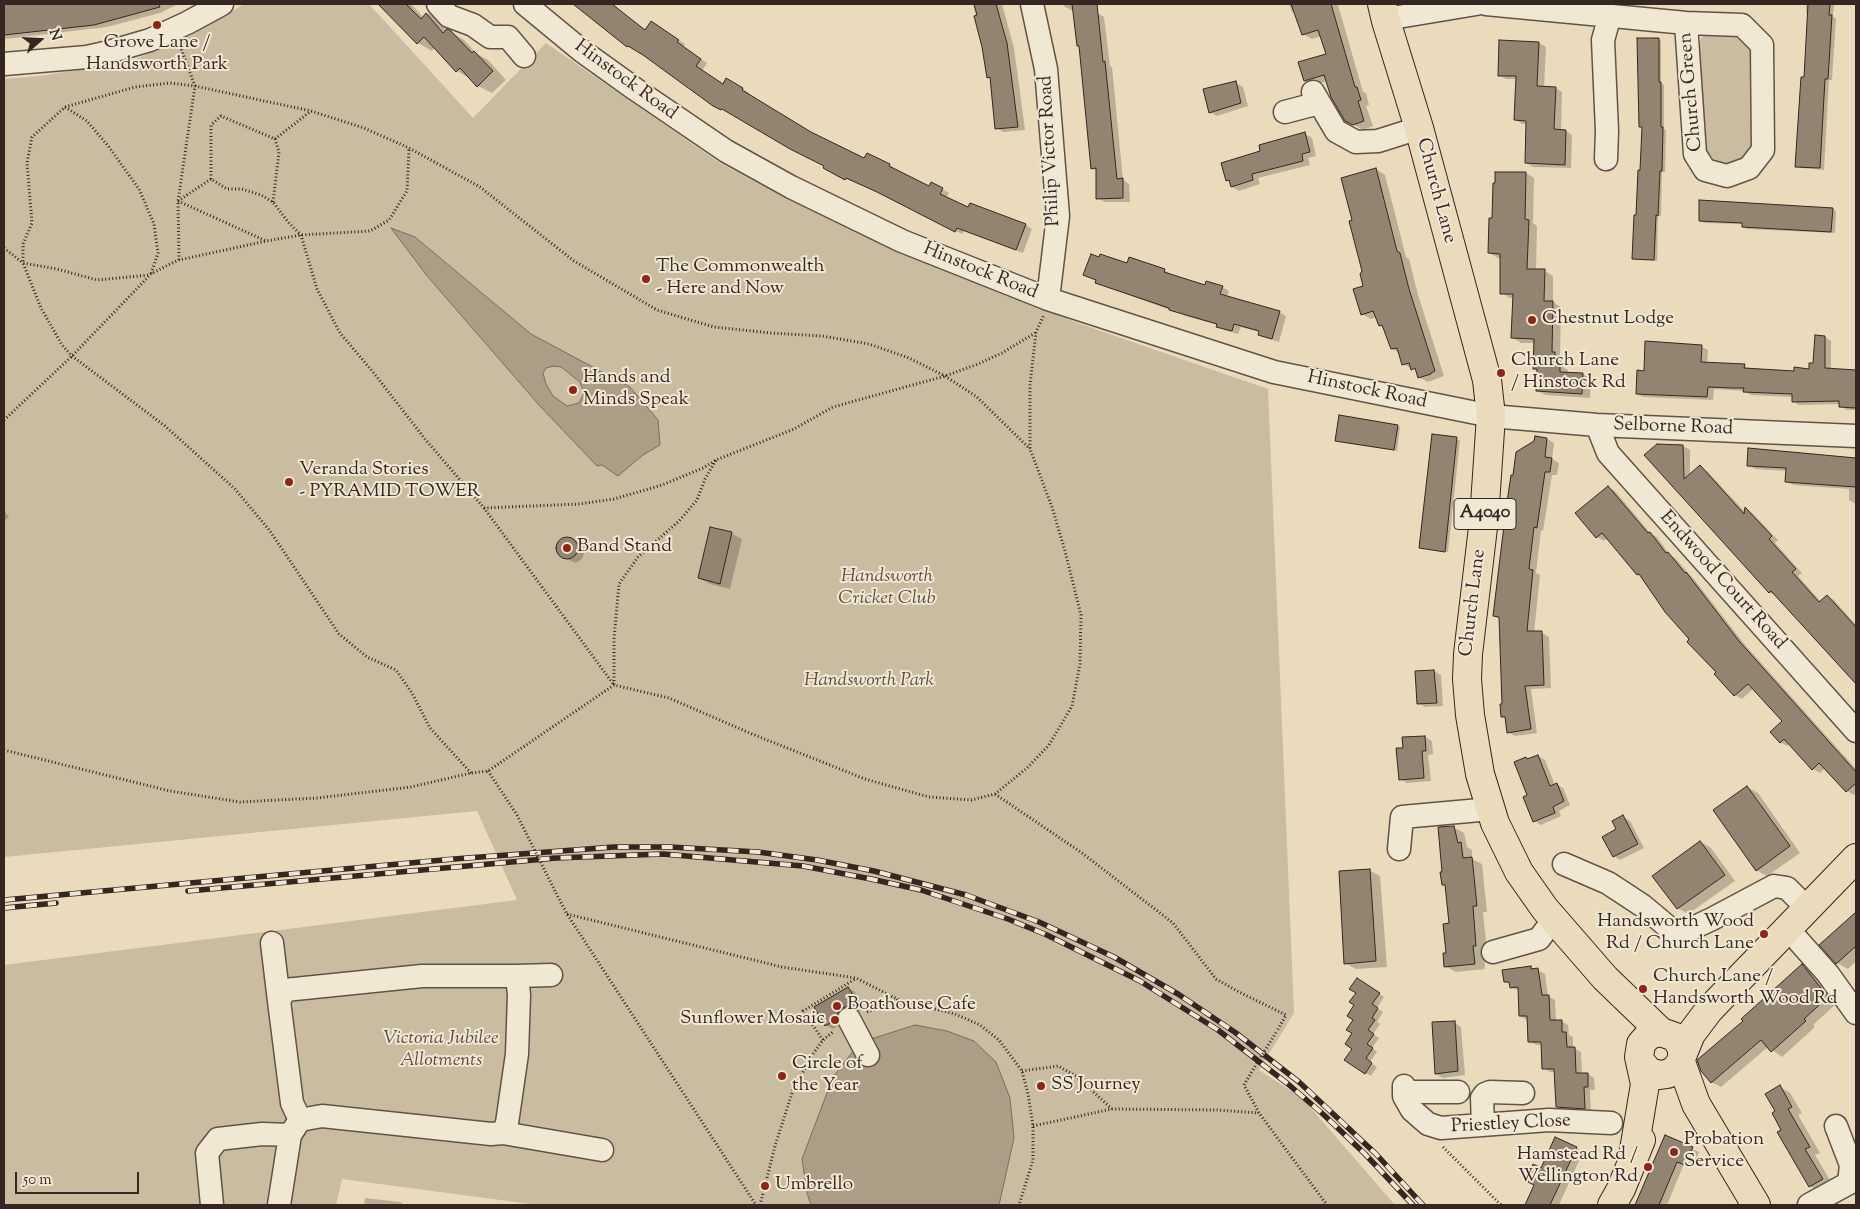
<!DOCTYPE html>
<html>
<head>
<meta charset="utf-8">
<style>
  body { margin:0 }
  #map { position:relative; width:1860px; height:1209px; overflow:hidden; background:#e9dbbb; font-family:"Sorts Mill Goudy",serif }
  canvas { display:block }
  .frame { position:absolute; inset:0; border:5px solid #352621; pointer-events:none }
  .north { position:absolute; left:15px; top:15px; width:50px; height:50px; -webkit-text-stroke:4px #f1e8d3; paint-order:stroke; rotate:71deg; font-size:14px; font-weight:700; line-height:20px; text-align:center; color:#352621 }
  .north::after { content:''; display:block; margin:auto; width:18px; height:22px; background:#352621; clip-path:polygon(50% 0,100% 100%,50% 72%,0 100%) }
  .scale { position:absolute; left:15px; top:1172px; width:124px; height:22px; box-sizing:border-box; border:2px solid #352621; border-top:0; padding-left:6px; font-size:15px; line-height:18px; white-space:nowrap; color:#352621; -webkit-text-stroke:4px #f1e8d3; paint-order:stroke }
</style>
</head>
<body>
<div id="map">
<canvas width="1860" height="1209"></canvas>
<div class="frame"></div>
<div class="north">N</div>
<div class="scale">50 m</div>
</div>
<script>
const c = document.querySelector('canvas').getContext('2d');
c.lineJoin = 'round';
function paint(path, color) { c.fillStyle = color; c.fill(path, 'evenodd'); }
const poly = rows => new Path2D(rows.map(r => 'M' + r).join(''));
function stroke(path, color, width, dash) { c.strokeStyle = color; c.lineWidth = width; c.lineCap = dash ? 'butt' : 'round'; c.setLineDash(dash || []); c.stroke(path); }
function label(font, color, halo, rows, align = 'center') {
  c.font = font + ' "Sorts Mill Goudy",serif'; c.lineWidth = 4; c.setLineDash([]); c.textBaseline = 'middle'; c.strokeStyle = halo; c.fillStyle = color; for (const [text, x, y, turn = 0] of rows) {
    c.save(); c.translate(x, y); c.rotate((+turn || 0) * Math.PI / 180); c.textAlign = isNaN(turn) ? turn : align; if (halo) c.strokeText(text, 0, 0); c.fillText(text, 0, 0); c.restore();
  }
}
paint(poly([
  [244,4,369,4,473,118,546,43,720,163,783,197,899,252,1075,322,1268,389,1294,1013,1259,1070,1303,1099,1395,1205,538,1205,342,1179,336,1205,4,1205,4,965,517,900,477,811,4,857,4,79,40,76,131,61,194,34],
  [1734,31,1752,44,1756,145,1752,154,1725,167,1708,160,1702,143,1695,49,1704,34]
]), '#cabca1');
const water = poly([
  [391,228,415,237,531,334,630,387,658,420,660,445,643,455,618,476,602,465,597,466,539,405,428,277,391,228],
  [554,366,561,367,580,382,584,393,579,403,567,406,553,396,546,384,543,373,546,368,554,366],
  [915,1025,947,1031,974,1041,996,1062,1010,1098,1014,1138,999,1205,811,1205,807,1193,802,1159,833,1077,854,1050,871,1039,915,1025]
]);
paint(water, '#ac9d87');
stroke(water, '#7c6d5e', 1);
paint(poly([
  [4,4,178,4,160,13,107,27,5,39,4,38],
  [380,4,411,4,424,18,428,13,442,21,452,33,464,40,477,54,488,60,506,80,492,93,478,86,471,79,457,71,435,47,432,51,418,43],
  [575,4,612,4,646,31,658,27,685,44,683,47,707,63,702,71,724,85,727,79,749,93,748,95,812,134,865,160,889,165,896,169,895,170,929,188,942,189,949,193,946,198,969,209,1026,225,1032,229,1023,253,964,231,962,234,885,195,853,181,853,182,831,171,825,166,714,104,635,49,634,50,627,46],
  [973,4,1002,4,1014,48,1025,130,1003,132,997,128,991,78,988,77,983,46],
  [1063,4,1090,4,1092,14,1097,13,1104,17,1110,66,1112,67,1123,180,1129,184,1130,202,1105,202,1098,198,1097,171,1092,168,1084,79,1074,10,1071,10,1064,6],
  [1289,4,1343,4,1338,5,1363,92,1366,93,1369,105,1366,106,1373,126,1363,130,1346,120,1327,81,1314,85,1305,80,1328,55,1321,36,1312,39,1303,34,1296,14,1292,12],
  [1806,4,1834,4,1833,17,1836,18,1832,80,1829,80,1824,170,1801,168,1797,166,1805,79,1808,14,1806,12],
  [1658,39,1661,41,1661,83,1664,85,1664,129,1666,130,1665,172,1662,172,1661,216,1658,216,1657,261,1636,260,1633,258,1642,172,1643,128,1641,126],
  [1539,43,1546,47,1544,88,1555,88,1562,92,1561,131,1566,131,1572,135,1571,168,1533,167,1526,163,1527,124,1522,124,1516,120,1517,79,1506,79,1499,75],
  [1236,83,1243,87,1248,106,1217,116,1210,112],
  [1305,134,1312,138,1316,156,1308,158,1310,165,1258,178,1260,184,1239,191,1232,187,1231,182,1227,180],
  [1376,169,1385,175,1406,257,1409,259,1418,295,1444,376,1428,382,1419,377,1417,371,1403,364,1400,353,1392,349,1384,328,1380,326,1377,317,1371,319,1362,314,1364,287,1363,271,1354,221],
  [1526,173,1534,178,1533,223,1537,226,1536,270,1545,271,1553,276,1553,302,1561,307,1560,356,1564,358,1563,367,1568,370,1568,374,1583,374,1591,379,1590,398,1546,395,1537,391,1538,370,1534,368,1535,343,1521,343,1513,338,1514,298,1510,298,1502,293,1502,258,1498,258,1489,253,1493,220],
  [1832,209,1836,211,1835,233,1747,229,1743,227,1743,224,1704,223,1700,221],
  [1128,265,1164,270,1171,274,1170,275,1206,286,1222,287,1229,291,1227,297,1279,312,1286,316,1279,342,1266,338,1259,335,1260,332,1241,327,1238,334,1224,330,1218,325,1189,317,1104,286,1097,282,1097,281,1085,275],
  [1816,337,1825,337,1831,341,1831,370,1856,371,1856,410,1847,410,1840,406,1840,404,1799,405,1793,401,1793,397,1751,395,1744,391,1714,389,1713,400,1643,397,1637,394,1645,372,1646,342,1702,347,1708,350,1707,364,1744,366,1751,369,1795,372,1810,370,1814,364],
  [1397,426,1400,427,1397,451,1339,442],
  [1433,436,1460,440,1448,552,1420,547],
  [1536,437,1547,439,1554,443,1552,459,1559,463,1557,475,1552,475,1543,531,1541,530,1536,573,1540,575,1534,633,1542,633,1549,637,1551,688,1531,689,1537,733,1515,736,1508,732,1507,719,1502,716,1504,705,1500,619,1494,616],
  [1683,446,1690,450,1690,475,1700,467,1707,471,1746,513,1746,509,1752,513,1778,540,1775,543,1802,573,1798,576,1821,602,1827,596,1834,600,1856,625,1856,680,1776,596,1769,592,1646,455],
  [1749,450,1856,459,1856,504,1849,500,1849,489,1793,485,1787,481,1787,471,1755,469,1749,465],
  [1608,487,1615,491,1651,534,1657,537,1670,555,1675,558,1693,578,1746,646,1856,769,1856,793,1854,795,1847,791,1825,768,1820,773,1813,769,1790,743,1787,746,1780,742,1783,721,1754,688,1742,699,1735,695,1716,674,1718,672,1643,577,1638,574,1608,537,1604,541,1597,537],
  [4,511,9,517,4,521],
  [731,533,742,539,730,589,710,584,699,578],
  [565,537,581,543,585,551,582,559,576,563,560,556,556,549,558,541],
  [1434,671,1441,675,1443,706,1425,707,1418,703,1416,672],
  [1425,737,1432,741,1433,754,1428,755,1431,781,1407,783,1400,779,1404,749],
  [1538,756,1545,760,1555,785,1556,784,1563,788,1570,805,1559,811,1561,816,1541,825,1534,821,1526,758,1529,760],
  [1747,787,1758,793,1800,853,1767,876,1756,870],
  [1623,817,1630,821,1644,848,1620,860,1614,856,1617,830],
  [1453,827,1464,833,1467,847,1472,850,1472,859,1482,864,1487,912,1483,912,1487,951,1484,952,1485,969,1456,972,1445,966,1450,925,1447,887,1443,884],
  [1701,842,1711,848,1735,881,1688,914,1678,908],
  [1369,870,1380,876,1387,967,1356,969,1345,963],
  [1856,914,1856,961,1848,969,1837,963,1821,945],
  [1802,966,1811,971,1837,1003,1813,1025,1815,1027,1782,1057,1768,1047,1721,1087,1711,1082,1745,1021],
  [1531,967,1545,974,1548,996,1555,1000,1556,1021,1561,1021,1568,1025,1569,1035,1573,1037,1573,1048,1581,1052,1582,1074,1588,1074,1594,1078,1595,1090,1590,1090,1591,1112,1564,1110,1557,1106,1556,1072,1550,1072,1543,1068,1542,1045,1536,1045,1529,1041,1527,1020,1520,1016,1520,991,1511,987,1510,984,1505,981],
  [1363,983,1384,997,1377,1008,1383,1012,1377,1022,1380,1024,1373,1034,1379,1038,1372,1048,1377,1052,1370,1062,1377,1067,1371,1076,1366,1073,1354,1049,1356,1005],
  [848,988,855,992,866,1010,850,1011,843,1023,833,1029,826,1025],
  [1455,1023,1461,1027,1465,1075,1443,1078,1436,1074],
  [1780,1087,1790,1093,1802,1113,1798,1115,1820,1153,1815,1155,1833,1185,1820,1192,1810,1186,1783,1130,1777,1111],
  [1666,1137,1699,1152,1692,1168,1684,1164,1667,1205,1637,1205],
  [1576,1148,1583,1152,1559,1205,1526,1205,1541,1170],
  [365,1198,400,1202,405,1205,364,1205]
]), '#0003');
const building = poly([
  [4,4,159,4,160,7,94,25,4,35,4,4],
  [378,4,406,4,421,19,426,13,443,33,447,29,451,31,472,53,474,51,493,71,477,87,460,68,456,72,424,37,417,44,378,4],
  [573,4,612,4,645,30,651,21,679,40,677,42,701,59,696,66,723,84,726,78,743,88,742,90,811,132,864,158,867,153,890,164,889,166,929,186,931,182,943,188,940,194,968,207,970,203,1026,224,1016,250,957,228,955,232,877,192,846,178,845,180,823,168,824,166,790,149,722,109,721,110,713,106,643,55,628,46,627,47,573,4],
  [974,4,996,4,1007,43,1018,127,995,129,990,77,987,78,982,47,974,16,977,15,974,4],
  [1072,4,1097,4,1103,62,1105,61,1117,179,1123,178,1123,198,1096,199,1096,168,1091,169,1079,46,1077,46,1072,4],
  [1291,4,1331,4,1355,87,1357,87,1361,100,1358,101,1364,121,1353,125,1345,121,1331,97,1324,75,1304,81,1298,62,1326,54,1318,30,1302,35,1291,4],
  [1808,4,1830,4,1829,15,1832,15,1828,79,1825,79,1820,168,1795,167,1801,77,1804,77,1808,4],
  [1637,38,1659,38,1659,82,1661,82,1661,127,1663,127,1662,171,1660,171,1658,216,1656,215,1654,260,1632,259,1634,215,1636,215,1638,170,1640,170,1642,127,1639,127,1637,38],
  [1499,40,1539,42,1537,86,1556,87,1554,129,1566,130,1565,165,1525,163,1526,121,1514,120,1516,76,1498,76,1499,40],
  [1236,81,1241,103,1209,113,1203,89,1236,81],
  [1305,132,1310,152,1302,154,1303,161,1252,174,1253,180,1231,187,1229,180,1226,181,1221,163,1260,151,1259,145,1305,132],
  [1376,168,1397,251,1400,253,1409,289,1435,371,1431,373,1431,374,1418,378,1415,368,1411,370,1409,363,1402,365,1397,348,1391,349,1382,325,1379,326,1373,311,1361,315,1353,289,1363,286,1360,274,1362,271,1349,221,1352,220,1341,178,1376,168],
  [1495,172,1526,172,1525,219,1529,220,1527,269,1545,269,1544,301,1553,301,1552,352,1555,352,1555,364,1560,364,1560,372,1583,373,1582,394,1536,391,1537,369,1533,369,1534,339,1511,338,1513,294,1500,294,1500,254,1488,253,1489,218,1492,218,1493,183,1495,183,1495,172],
  [1699,200,1833,208,1831,232,1742,227,1742,223,1699,221,1699,200],
  [1091,254,1099,257,1100,254,1127,263,1129,257,1165,269,1164,272,1205,285,1206,281,1223,286,1220,294,1280,311,1272,339,1258,335,1259,331,1234,324,1232,331,1216,327,1217,324,1169,310,1169,308,1095,283,1096,280,1083,275,1091,254],
  [1815,335,1825,336,1825,368,1856,370,1856,408,1839,407,1839,401,1792,402,1792,394,1743,392,1744,388,1733,388,1708,387,1707,397,1636,394,1637,370,1644,371,1645,341,1702,345,1701,362,1745,364,1744,368,1794,371,1794,367,1809,369,1809,363,1813,363,1815,335],
  [1339,415,1398,425,1394,450,1335,441,1339,415],
  [1432,434,1457,437,1445,552,1419,548,1432,434],
  [1535,436,1547,438,1545,457,1552,458,1550,472,1545,472,1537,528,1534,527,1529,569,1533,570,1527,631,1542,631,1544,685,1525,686,1531,729,1507,733,1505,717,1501,717,1500,704,1502,704,1499,617,1493,616,1506,509,1511,475,1513,475,1516,452,1534,441,1535,436],
  [1657,444,1683,445,1684,479,1700,465,1744,514,1745,507,1772,536,1769,539,1796,569,1792,572,1819,602,1827,595,1856,627,1856,684,1771,591,1769,593,1644,455,1657,444],
  [1748,448,1856,458,1856,487,1785,482,1786,468,1747,466,1748,448],
  [1608,486,1648,533,1650,532,1666,553,1668,552,1685,573,1686,572,1739,641,1856,772,1856,783,1846,792,1819,763,1812,770,1784,739,1780,743,1770,732,1782,721,1748,684,1734,696,1714,674,1716,672,1687,642,1689,639,1665,612,1639,574,1637,575,1602,533,1596,538,1575,513,1608,486],
  [710,527,732,532,720,584,698,578,710,527],
  '556 548a11 11 0 1 1 22 0a11 11 0 1 1-22 0Z',
  [1434,670,1437,703,1417,704,1415,671,1434,670],
  [1425,736,1426,751,1422,751,1424,778,1399,780,1396,748,1403,748,1402,737,1425,736],
  [1538,755,1550,786,1557,783,1564,801,1553,807,1555,813,1533,822,1523,797,1527,795,1514,762,1526,757,1527,759,1538,755],
  [1747,786,1790,846,1756,871,1713,810,1747,786],
  [1623,815,1638,844,1613,857,1602,837,1616,829,1612,821,1623,815],
  [1454,826,1458,843,1461,842,1463,858,1472,857,1477,906,1473,906,1476,946,1473,946,1475,964,1444,967,1443,953,1446,953,1443,924,1449,923,1445,885,1442,885,1440,872,1442,872,1438,827,1454,826],
  [1700,841,1725,875,1677,909,1652,876,1700,841],
  [1370,869,1376,961,1344,964,1339,871,1370,869],
  [1856,912,1856,946,1836,964,1819,945,1856,912],
  [1802,964,1828,997,1804,1019,1806,1021,1771,1052,1761,1040,1711,1083,1701,1071,1697,1060,1743,1021,1741,1019,1802,964],
  [1531,966,1531,969,1538,968,1542,995,1549,995,1550,1020,1562,1020,1562,1032,1566,1032,1567,1047,1575,1047,1576,1073,1588,1073,1588,1087,1584,1087,1585,1109,1556,1107,1554,1069,1542,1069,1541,1042,1528,1042,1527,1016,1519,1016,1518,987,1510,988,1509,982,1504,982,1502,970,1531,966],
  [1357,978,1380,993,1372,1004,1378,1008,1372,1018,1375,1020,1368,1030,1374,1034,1367,1044,1373,1048,1366,1058,1372,1063,1365,1074,1344,1060,1352,1049,1345,1044,1352,1033,1346,1030,1353,1020,1347,1016,1354,1005,1349,1002,1356,993,1349,989,1357,978],
  [848,987,860,1006,856,1008,849,1006,842,1008,838,1012,836,1020,825,1026,814,1007,848,987],
  [1455,1021,1458,1071,1435,1074,1432,1022,1455,1021],
  [1780,1085,1792,1107,1788,1109,1810,1147,1805,1149,1823,1179,1809,1187,1777,1132,1781,1130,1772,1113,1775,1111,1765,1094,1780,1085],
  [1665,1135,1693,1147,1685,1165,1677,1162,1659,1205,1635,1205,1665,1135],
  [1555,1137,1577,1147,1550,1205,1525,1205,1534,1185,1526,1181,1530,1172,1533,1164,1541,1168,1555,1137]
]);
paint(building, '#938471');
stroke(building, '#352621', 1);
const minor = poly([
  [438,4,449,16,473,25,490,37,508,37,524,56],
  [525,4,582,51,635,89,726,151,791,187,902,241,1048,299,1274,372,1491,416,1597,425,1856,436],
  [1032,4,1046,69,1058,216,1048,299],
  [1486,4,1686,23,1742,25,1762,45,1763,150,1749,168,1727,176,1705,170,1695,154,1686,23],
  [1386,21,1398,17,1476,4],
  [4,64,87,57,109,52,150,40,187,23,222,4],
  [1313,92,1336,131,1356,142,1378,141,1419,128],
  [1285,112,1319,103],
  [1606,159,1607,131,1603,40,1610,15],
  [1597,425,1608,453,1856,731],
  [1399,849,1402,817,1491,809],
  [1564,864,1608,883,1643,906,1674,932,1680,934,1712,919,1774,886,1787,888,1808,909],
  [1788,929,1828,974,1856,1013],
  [272,943,279,1001],
  [1493,952,1539,939,1554,919],
  [517,976,551,975],
  [849,1019,868,1055],
  [1404,1086,1404,1096,1412,1110,1428,1124,1441,1128,1549,1120,1611,1123],
  [1404,1092,1458,1092],
  [1483,1125,1482,1098,1485,1094,1490,1092,1523,1093],
  [503,1133,602,1150],
  [212,1205,207,1153,218,1139,262,1134,290,1135],
  [279,1205,290,1135,300,1120,322,1116,491,1134,503,1133,507,1123,517,1054,519,995,517,976,422,976,285,990,279,1001,292,1103,300,1120],
  [1809,1205,1849,1183,1851,1165,1836,1126]
]);
const major = poly([
  [1382,4,1386,21,1419,128,1487,380,1491,416,1484,519,1468,654,1467,679,1470,715,1480,774,1495,823,1519,872,1545,909,1605,978,1661,1032],
  [1682,1056,1691,1034,1709,1010,1856,858],
  [1681,1062,1696,1104,1756,1205],
  [1633,1156,1645,1084,1639,1057,1641,1044,1649,1035,1661,1032,1675,1037,1682,1048,1682,1056,1681,1062,1675,1070,1667,1074,1660,1075,1649,1072,1641,1062],
  [1612,1205,1621,1189,1641,1140]
]);
stroke(minor, '#625348', 25);
stroke(major, '#352621', 30);
stroke(poly([
  [65,107,87,121,109,147,139,189,154,224,158,253,151,274],
  [275,139,311,111],
  [178,201,266,241],
  [178,201,211,179],
  [273,202,279,152,275,139,221,116,211,125,211,179,227,189,242,189,261,195,273,202,288,222,301,235,317,289,340,333,373,372,425,439,484,508,614,685,614,639,619,584,638,557,679,521,697,500,705,479,716,460],
  [4,248,23,263,57,269,97,280,150,275],
  [179,260,178,201,195,86,180,46],
  [4,420,72,356,151,274,170,264,179,260,266,241,301,235,370,231,389,220,407,191,409,148],
  [484,508,579,504,614,499,662,485,703,468,716,460,794,429,833,407,945,376,978,364,1002,353,1035,333],
  [4,750,170,791,240,802,317,798,411,787,471,773,488,771,614,685,669,698,752,734,865,779,929,797,971,800,995,794,1027,768,1049,745,1072,706,1080,664,1081,615,1065,551,1052,507,1030,449,1030,385,1036,332,1044,315],
  [488,771,517,815],
  [471,773,430,728,412,693,396,670,367,657,339,634,270,531,235,489,165,426,72,356,62,345,41,308,23,263,23,244,32,223,27,163,32,137,65,107,135,87,170,83,195,86,311,111,364,128,409,148,480,187,574,261,657,310,714,327,771,333,822,336,869,344,909,358,945,376,977,397,1030,449],
  [995,794,1082,853,1173,923,1216,979,1239,992,1286,1015,1277,1031],
  [556,893,567,914,756,1205],
  [567,914,782,967,856,978,899,1000,955,1014,980,1025,999,1040,1022,1071,1028,1094,1033,1126,1033,1160,1019,1205],
  [867,1012,898,1000],
  [823,1040,803,1011,855,979],
  [1257,1063,1244,1085,1259,1113,1327,1205],
  [1022,1071,1058,1066,1076,1076,1112,1109],
  [1033,1126,1112,1109,1217,1110,1259,1113],
  [1443,1147,1501,1205],
  [760,1205,775,1146,793,1090,813,1054,823,1040,834,1031]
]), '#352621', 3, [1, 2.5]);
stroke(minor, '#f1e8d3', 22);
stroke(major, '#e9dbbb', 28);
const rail = poly([
  [188,891,556,858,663,854,803,866,871,879,921,890,1008,919,1047,935,1140,981,1218,1030,1288,1084,1324,1115,1365,1154,1413,1205],
  [4,900,454,859,614,847,670,847,758,852,817,860,874,871,966,895,1039,922,1114,957,1178,994,1236,1033,1299,1082,1376,1154,1423,1205],
  [4,908,56,903]
]);
stroke(rail, '#352621', 5.5);
stroke(rail, '#f1e8d3', 4, [11]);
stroke(poly([
  [517,815,556,893],
  [1257,1063,1277,1031]
]), '#352621', 3, [1, 2.5]);
for (const [x, y, r, color] of [
  [157,25,5,"#8f2418"],
  [646,279,5,"#8f2418"],
  [1532,320,5,"#8f2418"],
  [1501,373,5,"#8f2418"],
  [573,390,5,"#8f2418"],
  [289,482,5,"#8f2418"],
  [567,548,5,"#8f2418"],
  [1764,934,5,"#8f2418"],
  [1643,989,5,"#8f2418"],
  [837,1006,5,"#8f2418"],
  [835,1020,5,"#8f2418"],
  [782,1076,5,"#8f2418"],
  [1041,1086,5,"#8f2418"],
  [1674,1152,5,"#8f2418"],
  [1648,1167,5,"#8f2418"],
  [765,1186,5,"#8f2418"]
]) { const dot = new Path2D(); dot.arc(x, y, r, 0, 2 * Math.PI); c.fillStyle = color; c.fill(dot); stroke(dot, '#f1e8d3', 2); }
for (const [x, y, w] of [
  [1485,514,62]
]) { const box = new Path2D(); box.roundRect(x - w / 2, y - 15.5, w, 31, 4); c.fillStyle = '#f1e8d3'; c.fill(box); stroke(box, '#352621', 1); }
label('bold 18px', '#352621', null, [
  ["A4040",1485,514]
]);
label('19px', '#352621', '#f1e8d3', [
  ["Grove Lane /",157,44,"center"],
  ["Handsworth Park",157,66,"center"],
  ["The Commonwealth",656,268],
  ["- Here and Now",656,290],
  ["Chestnut Lodge",1542,320],
  ["Church Lane",1511,362],
  ["/ Hinstock Rd",1511,384],
  ["Hands and",583,379],
  ["Minds Speak",583,401],
  ["Veranda Stories",299,471],
  ["- PYRAMID TOWER",299,493],
  ["Band Stand",577,548],
  ["Handsworth Wood",1754,923,"right"],
  ["Rd / Church Lane",1754,945,"right"],
  ["Church Lane /",1653,978],
  ["Handsworth Wood Rd",1653,1000],
  ["Boathouse Cafe",847,1006],
  ["Sunflower Mosaic",825,1020,"right"],
  ["Circle of",792,1065],
  ["the Year",792,1087],
  ["SS Journey",1051,1086],
  ["Probation",1684,1141],
  ["Service",1684,1163],
  ["Hamstead Rd /",1638,1156,"right"],
  ["Wellington Rd",1638,1178,"right"],
  ["Umbrello",775,1186]
], 'left');
label('19px', '#352621', '#f1e8d3', [
  ["Hinstock Road",625,81,36],
  ["Church Green",1692,92,-95],
  ["Philip Victor Road",1051,151,-93],
  ["Church Lane",1435,191,75],
  ["Hinstock Road",980,272,22],
  ["Hinstock Road",1367,391,12],
  ["Selborne Road",1673,428,2],
  ["Endwood Court Road",1722,581,48],
  ["Church Lane",1474,603,-83],
  ["Priestley Close",1511,1125,-3]
]);
label('italic 19px', '#5a4c41', '#f1e8d3', [
  ["Handsworth",887,578],
  ["Cricket Club",887,600],
  ["Handsworth Park",869,682],
  ["Victoria Jubilee",441,1040],
  ["Allotments",441,1062]
]);
</script>
</body>
</html>
